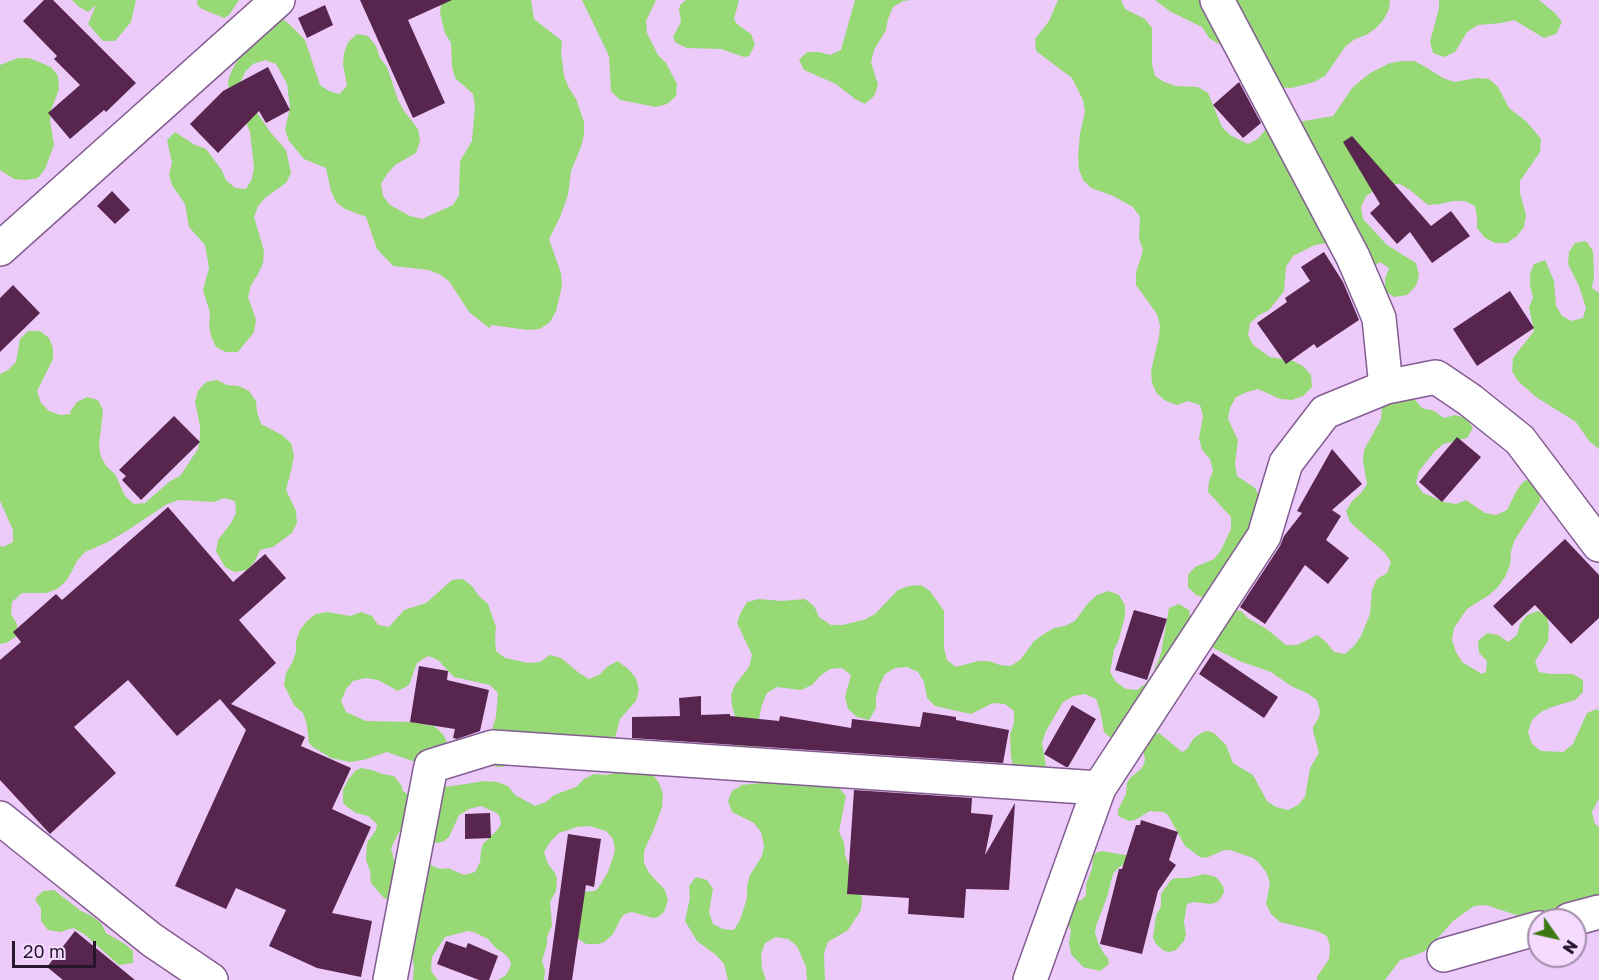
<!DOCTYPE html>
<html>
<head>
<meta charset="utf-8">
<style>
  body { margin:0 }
  #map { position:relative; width:1599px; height:980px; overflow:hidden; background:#eccafa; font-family:"Golos Text",sans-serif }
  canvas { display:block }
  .north { position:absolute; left:1527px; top:908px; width:60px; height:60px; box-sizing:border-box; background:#f4dbff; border:2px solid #a28cab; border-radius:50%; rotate:124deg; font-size:16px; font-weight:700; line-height:24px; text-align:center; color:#26162c }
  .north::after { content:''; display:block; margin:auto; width:21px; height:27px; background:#3c7812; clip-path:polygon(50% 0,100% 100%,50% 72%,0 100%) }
  .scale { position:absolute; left:12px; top:941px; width:84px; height:27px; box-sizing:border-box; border:3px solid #26162c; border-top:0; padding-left:8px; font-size:18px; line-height:21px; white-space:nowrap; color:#26162c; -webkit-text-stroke:4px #f4dbff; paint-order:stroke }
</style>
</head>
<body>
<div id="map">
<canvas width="1599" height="980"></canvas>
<div class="north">N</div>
<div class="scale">20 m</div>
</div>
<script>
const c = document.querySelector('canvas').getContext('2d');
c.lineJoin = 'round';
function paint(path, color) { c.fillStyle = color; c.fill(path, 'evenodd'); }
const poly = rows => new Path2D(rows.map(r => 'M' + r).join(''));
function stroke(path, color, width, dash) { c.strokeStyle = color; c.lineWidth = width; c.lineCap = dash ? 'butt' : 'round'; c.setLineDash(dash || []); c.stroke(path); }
paint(poly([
  [72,0,136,0,131,22,115,41,103,41,88,24,96,5,88,12,78,6],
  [197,0,239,0,229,15,224,18,202,9,198,6],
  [442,0,531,0,534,19,562,41,561,52,564,76,569,88,576,99,584,122,584,135,581,147,571,171,568,195,560,217,549,239,561,273,562,286,556,311,550,322,540,329,527,330,492,325,489,328,469,312,449,281,439,274,429,270,393,266,377,249,366,217,345,209,336,202,331,191,326,168,304,159,289,141,285,130,290,107,287,84,276,64,265,60,253,64,245,72,240,83,244,94,271,133,286,150,291,173,286,183,266,197,258,206,254,217,264,251,263,263,258,274,251,285,248,297,256,320,254,332,238,352,226,352,216,347,211,336,209,325,210,313,203,290,209,268,205,245,189,227,185,204,172,185,169,174,172,163,167,140,175,132,195,145,206,149,221,169,226,180,235,188,246,189,252,179,254,167,250,132,241,111,229,92,228,81,232,70,243,51,278,16,288,23,305,40,320,85,329,91,339,94,347,86,343,64,344,53,348,42,357,34,368,36,376,46,380,58,387,67,398,100,404,111,418,129,420,141,416,153,395,165,387,174,381,184,383,196,390,205,410,216,422,219,453,205,459,195,460,161,472,141,475,106,473,94,455,78,452,66,451,43,445,33,442,22,440,11],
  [582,0,656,0,646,21,647,33,658,55,666,63,677,84,676,96,667,104,656,107,620,100,611,91,609,56],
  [686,0,739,0,734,19,737,24,751,34,755,45,749,56,744,57,721,49,687,48,676,43,673,37,681,22,679,10,680,5],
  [855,0,911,0,903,1,893,7,888,19,886,30,874,50,871,62,878,85,874,96,865,104,855,99,836,84,804,70,799,60,807,52,819,52,830,55,841,50],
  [1058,0,1121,0,1125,9,1145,19,1152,28,1152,64,1155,76,1164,82,1176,86,1198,87,1208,93,1222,127,1230,135,1248,144,1258,139,1265,130,1276,125,1299,122,1333,116,1353,87,1370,73,1390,63,1402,61,1414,61,1424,66,1443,78,1454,82,1477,78,1489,79,1498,87,1509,108,1527,122,1541,139,1540,152,1520,181,1520,193,1526,215,1524,227,1517,236,1507,243,1495,243,1485,238,1477,228,1477,217,1475,206,1465,201,1453,201,1440,204,1428,205,1410,190,1400,184,1388,185,1377,189,1366,196,1361,207,1363,219,1387,245,1416,263,1419,275,1416,286,1407,295,1394,297,1385,291,1385,279,1389,268,1380,262,1370,269,1327,243,1315,245,1293,256,1286,267,1284,291,1269,310,1259,315,1250,323,1248,335,1253,345,1270,357,1293,361,1303,366,1311,375,1312,387,1303,396,1292,400,1280,399,1258,389,1247,392,1236,397,1230,408,1228,419,1238,440,1235,464,1237,476,1255,488,1260,498,1261,510,1208,599,1196,595,1188,587,1188,575,1195,567,1214,559,1221,550,1231,529,1231,517,1208,492,1209,481,1213,471,1210,459,1202,450,1199,438,1203,416,1200,405,1188,401,1177,405,1166,401,1157,394,1152,383,1151,371,1159,337,1160,325,1157,314,1136,285,1136,273,1143,250,1139,239,1140,217,1133,207,1113,196,1091,188,1083,180,1079,170,1078,157,1080,134,1085,111,1083,100,1072,78,1036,51,1035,39,1049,21],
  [1155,0,1390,0,1389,9,1384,19,1376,28,1366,35,1355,39,1345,47,1325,76,1314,82,1292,88,1279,87,1244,45,1219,44,1209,38,1202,27,1171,12],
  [1439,0,1539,0,1555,13,1562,22,1556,34,1544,38,1514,20,1502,23,1478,25,1467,32,1455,52,1444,57,1433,53,1430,42,1439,8],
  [18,58,29,58,51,67,58,76,59,89,51,110,50,121,54,145,45,169,38,178,26,180,14,179,0,170,0,65],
  [1586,241,1593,251,1594,276,1592,288,1599,293,1599,449,1589,441,1576,422,1536,397,1518,381,1512,371,1513,358,1534,331,1529,308,1533,297,1530,286,1530,274,1534,264,1545,260,1554,281,1556,306,1562,316,1572,321,1583,318,1586,308,1579,286,1568,264,1569,252,1575,243],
  [28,331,40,331,49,338,53,348,53,359,37,391,41,403,49,411,60,415,71,414,70,412,77,402,87,397,98,400,103,410,99,446,101,457,107,467,115,474,125,496,134,504,145,503,170,481,180,476,198,449,200,438,200,426,195,402,198,391,206,382,217,380,227,385,239,386,249,391,256,401,257,412,261,424,282,435,291,443,294,455,292,467,286,490,296,511,297,523,292,533,273,547,260,550,255,561,247,570,235,572,225,567,216,551,218,540,231,523,236,513,235,501,224,498,214,502,179,500,167,504,128,530,108,542,85,552,77,561,72,571,66,581,57,589,46,593,22,593,12,602,11,614,17,624,17,636,6,643,0,644,0,546,3,547,13,542,13,530,0,501,0,374,8,370,16,362,20,339],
  [1409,393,1422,408,1434,411,1444,418,1455,415,1466,418,1473,428,1467,438,1443,444,1434,452,1419,471,1416,483,1423,493,1444,502,1456,504,1466,500,1485,513,1496,515,1507,510,1517,490,1524,481,1536,478,1541,488,1540,501,1514,541,1511,552,1510,565,1505,577,1498,587,1489,595,1467,609,1454,628,1452,640,1456,652,1462,662,1482,674,1486,672,1487,661,1479,653,1478,641,1487,633,1498,635,1508,642,1517,635,1520,624,1527,615,1538,611,1547,616,1549,628,1548,641,1535,661,1539,672,1551,674,1573,674,1583,680,1583,692,1575,700,1552,707,1541,712,1532,720,1528,732,1532,744,1541,751,1563,752,1573,744,1587,713,1597,709,1599,711,1599,798,1592,812,1595,824,1599,827,1599,904,1545,919,1519,916,1486,905,1474,906,1453,921,1427,950,1416,955,1400,960,1385,980,1317,980,1317,977,1329,959,1330,947,1327,936,1317,931,1280,922,1271,914,1266,904,1270,883,1266,872,1258,862,1253,858,1230,850,1224,850,1206,858,1200,857,1185,846,1168,815,1163,812,1150,811,1135,820,1129,821,1118,816,1118,810,1126,794,1127,783,1130,778,1140,770,1143,766,1145,760,1143,748,1153,735,1159,733,1182,752,1187,749,1194,738,1203,732,1208,731,1214,733,1226,745,1233,763,1253,775,1267,801,1276,807,1288,810,1298,805,1305,797,1310,768,1319,753,1313,731,1313,727,1319,717,1320,711,1317,700,1307,693,1291,686,1271,672,1242,662,1215,649,1206,641,1224,608,1241,611,1248,618,1268,630,1286,645,1297,645,1317,635,1326,642,1334,652,1345,654,1354,646,1361,636,1370,614,1372,590,1377,579,1387,573,1391,562,1385,553,1350,522,1346,511,1352,501,1361,493,1367,484,1363,461,1364,450,1381,419,1382,408,1388,398],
  [463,579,472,586,479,596,488,604,496,627,495,638,496,651,505,658,528,663,540,662,550,655,561,658,579,673,589,679,599,675,608,666,618,661,628,669,636,678,639,690,636,701,620,719,614,742,524,764,499,767,488,765,481,747,492,729,496,717,498,693,490,685,454,677,438,660,428,656,417,663,409,685,398,691,378,680,365,678,353,681,346,689,341,701,346,712,366,721,411,722,434,726,443,734,448,744,421,764,387,752,363,760,350,762,331,758,313,747,309,743,307,725,303,713,294,705,284,685,286,673,292,663,296,652,296,641,300,630,307,621,316,614,327,612,350,616,361,612,372,616,378,625,389,627,404,610,426,603,452,580],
  [921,585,930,591,944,611,944,648,947,660,956,667,978,661,989,661,1000,665,1011,666,1021,659,1034,641,1044,634,1054,628,1065,626,1075,621,1088,603,1097,595,1109,591,1119,595,1125,605,1125,616,1119,639,1114,650,1110,672,1116,682,1126,689,1137,690,1146,683,1153,673,1161,653,1169,608,1179,604,1189,610,1191,622,1113,740,1104,732,1100,710,1096,699,1085,694,1074,696,1063,702,1046,731,1042,743,1046,766,1044,778,1014,769,1011,757,1010,734,1014,723,1014,711,1005,704,993,703,971,714,935,706,927,698,924,682,918,672,907,667,895,668,885,674,880,684,876,697,876,708,869,720,857,717,848,709,845,697,851,675,842,668,830,669,820,676,812,685,801,690,777,687,767,693,762,705,757,727,758,753,738,754,734,743,736,719,732,706,731,695,735,685,749,667,752,655,737,623,741,612,747,602,759,599,782,601,805,599,814,606,819,617,831,625,843,625,866,619,875,614,898,590,909,586],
  [361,768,372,770,382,774,394,776,401,785,403,791,412,798,439,788,485,781,497,782,508,786,515,795,535,806,546,802,554,795,576,787,584,779,594,774,606,775,628,770,652,773,659,783,663,794,662,807,654,829,644,851,644,863,649,873,665,890,668,901,664,912,658,917,653,918,632,912,625,914,621,918,613,934,604,942,598,944,586,944,577,938,583,892,595,891,599,887,608,872,615,851,613,839,606,831,589,826,577,827,559,833,550,842,544,852,548,864,555,873,557,879,556,891,550,902,552,925,547,937,547,944,542,961,545,970,544,980,498,980,506,975,511,965,510,960,506,955,496,948,488,939,474,932,468,931,445,937,432,957,431,969,433,974,438,980,413,980,414,967,412,955,427,863,437,868,443,869,448,868,464,875,475,872,480,862,481,850,483,844,499,828,501,823,500,818,497,813,481,806,469,809,459,815,449,837,444,841,438,843,426,842,405,831,399,832,391,848,394,860,406,880,393,902,383,897,371,883,370,871,366,860,367,843,376,830,377,824,368,816,356,813,346,806,343,802,343,790,348,780,355,771],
  [772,777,827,783,838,787,846,796,839,832,844,842,845,855,849,866,860,887,862,898,861,910,848,930,828,942,824,953,825,980,807,980,806,967,797,946,788,939,776,937,765,943,761,955,762,968,766,980,728,980,724,964,716,955,697,941,685,921,690,898,689,886,696,877,707,880,713,889,709,912,713,924,723,929,734,930,740,920,747,898,747,886,750,875,762,856,764,845,761,832,754,823,732,812,728,801,732,791,741,786,740,785,762,783],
  [1102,851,1125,855,1131,854,1130,866,1122,865,1117,869,1113,874,1107,897,1096,926,1095,932,1098,943,1104,954,1108,958,1109,964,1100,971,1083,967,1071,954,1069,943,1071,931,1067,920,1071,904,1076,901,1082,900,1086,895,1086,884,1092,869,1093,857,1096,853],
  [1205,874,1216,877,1223,886,1224,892,1221,898,1217,902,1211,904,1193,902,1187,904,1184,922,1186,934,1184,941,1176,950,1170,952,1164,951,1156,944,1153,938,1156,916,1161,906,1161,894,1171,880,1176,878,1188,878],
  [54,890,81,911,92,916,101,923,106,933,125,944,133,951,133,963,119,965,84,934,73,928,60,932,48,930,41,921,41,909,35,899,43,891]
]), '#96d975');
paint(poly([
  [44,0,53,0,136,83,106,112,104,110,70,139,48,113,80,85,54,59,57,56,23,21],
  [360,0,452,0,408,20,445,103,413,118],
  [325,5,333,25,307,38,298,18],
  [268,67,290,110,266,123,259,111,218,153,190,124,223,91],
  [1239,82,1261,123,1243,138,1213,105],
  [1352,136,1431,226,1451,211,1470,236,1432,263,1410,232,1397,244,1370,213,1380,204,1343,142],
  [112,191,130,210,115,224,97,206],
  [1324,252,1343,282,1359,320,1317,348,1314,344,1286,364,1257,323,1287,302,1285,298,1310,281,1301,267],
  [13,285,40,313,0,352,0,298],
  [1510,291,1534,328,1477,366,1453,329],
  [174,416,200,442,141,500,122,480,126,476,119,470],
  [1457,437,1481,457,1442,502,1419,482],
  [1332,449,1362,484,1332,510,1341,516,1326,540,1349,558,1328,584,1305,565,1265,624,1240,607,1280,546,1284,536,1302,513,1297,511],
  [168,507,233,582,265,554,286,578,239,620,276,663,231,704,305,737,301,746,351,768,332,809,371,827,332,913,372,921,361,977,317,968,269,946,286,910,236,888,226,909,175,886,246,730,220,699,177,736,128,680,74,727,116,773,50,834,0,780,0,660,21,642,13,632,56,594,62,600],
  [1565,539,1599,575,1599,618,1571,644,1535,605,1512,626,1493,606],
  [1134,610,1167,619,1147,680,1115,670],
  [1213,653,1278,697,1264,718,1199,674],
  [419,666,448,671,447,680,489,690,480,731,457,739,453,738,455,729,410,722],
  [701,696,701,715,730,714,730,716,779,721,780,716,851,728,852,719,920,727,923,712,956,717,956,720,1009,730,1003,763,632,738,632,717,680,716,679,698],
  [1072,705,1096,719,1068,767,1066,767,1044,754],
  [854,790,972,798,971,813,993,815,985,855,1015,803,1009,890,966,889,964,918,908,914,909,898,847,894],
  [490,813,491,838,465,839,465,814],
  [1141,820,1178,832,1169,860,1176,865,1158,891,1142,954,1100,944,1119,869,1122,869,1136,825,1140,825],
  [568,834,601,839,594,887,586,885,572,980,548,980],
  [75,931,135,980,63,980,47,967],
  [446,941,466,948,468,943,498,956,489,980,479,980,437,964]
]), '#57254d');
const street = poly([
  [1217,0,1353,257,1379,318,1386,387],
  [0,818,152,940,211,980],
  [1569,920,1599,912],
  [1444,955,1539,928],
  [390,980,431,766,493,747,1099,788],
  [1030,980,1099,788,1264,536,1286,463,1325,412,1386,387,1436,377,1470,400,1520,440,1599,545]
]);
const secondary = poly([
  [0,249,278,0]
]);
stroke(street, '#835d92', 36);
stroke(secondary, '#835d92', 36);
stroke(street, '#fff', 33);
stroke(secondary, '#fff', 33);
</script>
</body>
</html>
